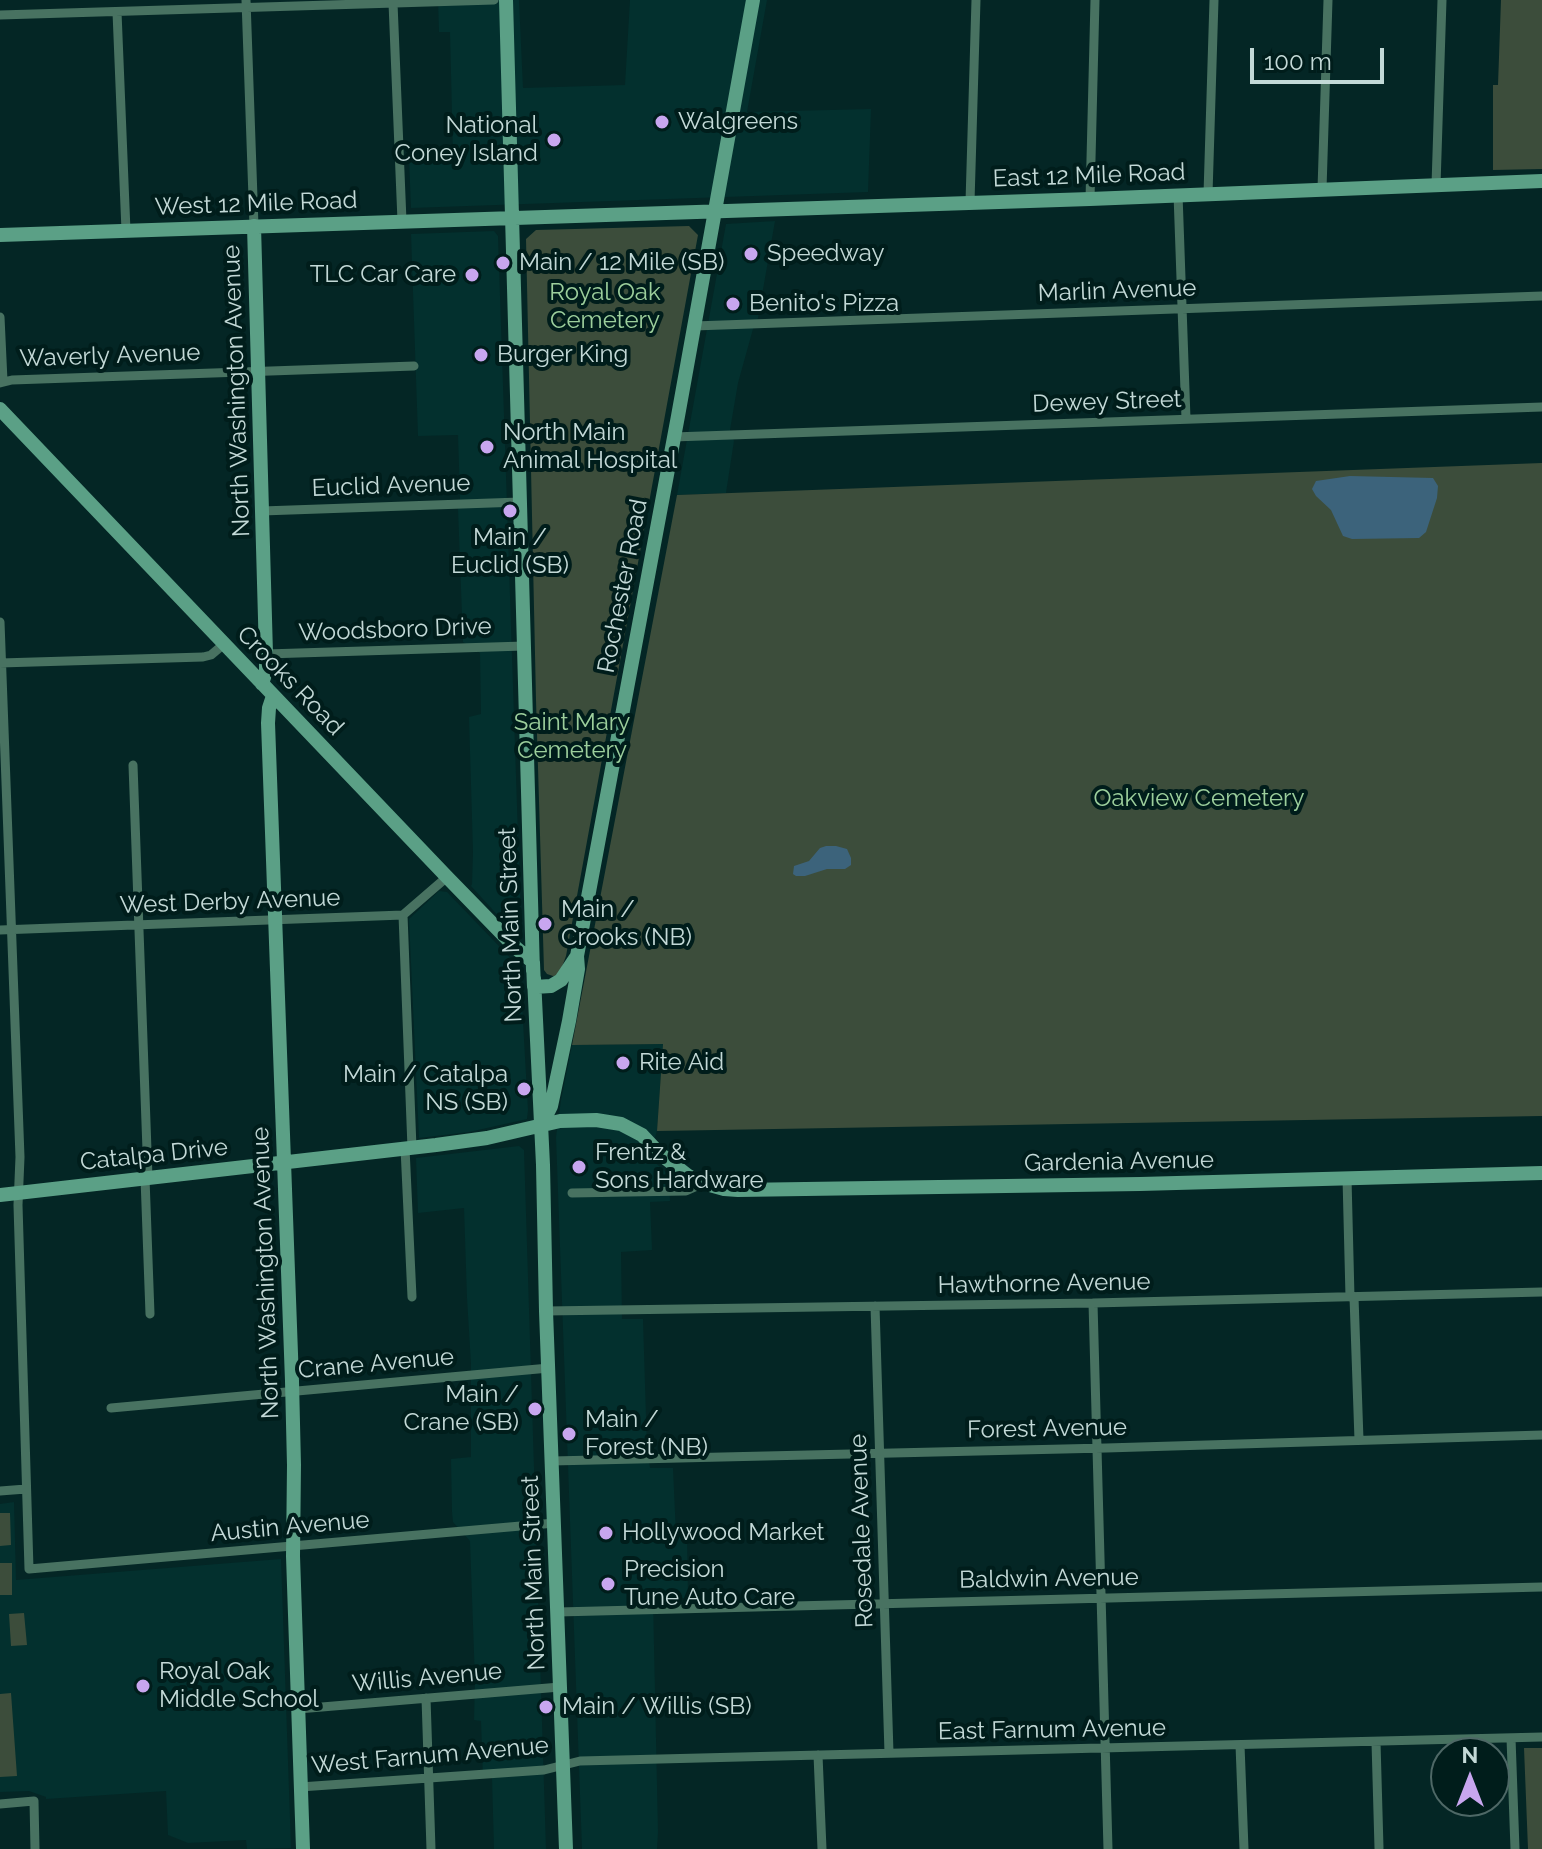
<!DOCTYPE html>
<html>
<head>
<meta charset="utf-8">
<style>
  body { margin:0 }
  #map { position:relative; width:1542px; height:1849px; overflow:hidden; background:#042625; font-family:Raleway,sans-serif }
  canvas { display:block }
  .north { position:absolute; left:1430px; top:1737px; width:80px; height:80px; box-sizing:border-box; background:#001d1b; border:2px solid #4e6866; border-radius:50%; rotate:0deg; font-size:22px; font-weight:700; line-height:32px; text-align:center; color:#c3d9d7 }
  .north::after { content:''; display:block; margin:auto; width:28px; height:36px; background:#c8a6ef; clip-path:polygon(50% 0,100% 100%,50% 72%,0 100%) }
  .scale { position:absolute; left:1250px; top:48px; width:134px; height:36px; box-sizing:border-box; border:4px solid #c3d9d7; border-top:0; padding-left:10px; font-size:24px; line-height:28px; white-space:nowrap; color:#c3d9d7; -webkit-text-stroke:6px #001d1b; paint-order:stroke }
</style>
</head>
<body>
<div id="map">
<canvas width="1542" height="1849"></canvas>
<div class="north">N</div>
<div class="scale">100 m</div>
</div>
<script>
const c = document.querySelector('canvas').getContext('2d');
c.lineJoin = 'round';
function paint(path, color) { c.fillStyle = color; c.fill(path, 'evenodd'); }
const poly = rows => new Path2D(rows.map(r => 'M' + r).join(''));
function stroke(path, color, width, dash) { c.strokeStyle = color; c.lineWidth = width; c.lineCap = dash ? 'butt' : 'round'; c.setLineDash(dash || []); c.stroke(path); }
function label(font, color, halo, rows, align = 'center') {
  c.font = font + ' Raleway,sans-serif'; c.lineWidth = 8; c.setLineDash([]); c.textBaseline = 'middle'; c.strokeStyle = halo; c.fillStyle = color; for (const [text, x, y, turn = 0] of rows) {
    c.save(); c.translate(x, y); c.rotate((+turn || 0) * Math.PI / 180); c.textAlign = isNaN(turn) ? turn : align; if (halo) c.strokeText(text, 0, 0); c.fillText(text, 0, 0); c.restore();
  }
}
paint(poly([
  [438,0,519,0,523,88,625,85,630,0,767,0,747,112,871,109,868,192,411,208,409,158,453,156,450,32,439,32],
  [775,221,758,318,753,329,738,383,730,430,734,441,726,493,677,495,726,224],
  [494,231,498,236,521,926,514,933,471,886,472,884,473,852,469,717,481,714,480,653,463,642,458,509,460,498,458,435,418,436,411,234],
  [439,891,447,892,520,968,528,1110,527,1119,469,1132,419,1138,409,919],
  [663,1044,657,1131,649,1157,669,1175,670,1201,650,1202,652,1250,621,1252,622,1319,643,1319,647,1449,650,1468,673,1468,676,1535,687,1535,688,1598,653,1599,658,1832,657,1849,582,1849,556,1137,561,1100,572,1045],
  [519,1146,524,1150,546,1849,494,1849,492,1778,483,1778,481,1721,474,1720,475,1681,470,1541,453,1522,452,1512,451,1459,471,1457,471,1364,467,1298,464,1208,418,1213,416,1158],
  [14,1502,16,1580,281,1559,291,1848,247,1849,246,1840,188,1843,168,1835,166,1791,46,1799,46,1797,29,1791,0,1792,0,1504]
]), '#03302e');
paint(poly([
  [1501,0,1542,0,1542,169,1493,170,1493,85,1498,85],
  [689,226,698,235,566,956,559,975,553,976,547,974,544,970,536,700,526,239,536,230],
  [1542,463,1542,1116,657,1131,663,1044,572,1045,677,495],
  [0,1513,10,1513,11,1545,0,1546],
  [0,1563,12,1563,12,1595,0,1595],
  [24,1613,27,1645,11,1646,9,1614],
  [11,1693,17,1776,0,1777,0,1694],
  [1524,1748,1542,1748,1542,1849,1528,1849]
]), '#3c4d3b');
paint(poly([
  [1350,476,1433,478,1438,486,1437,498,1426,532,1419,538,1352,539,1343,536,1331,510,1316,496,1312,489,1316,481],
  [826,846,836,846,847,849,851,858,851,865,845,869,827,869,805,876,796,876,793,874,794,866,809,861,820,848]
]), '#3c637b');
stroke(poly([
  [246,0,254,226],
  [393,3,402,221],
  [117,12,126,231],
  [0,15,494,0],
  [1436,185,1442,0],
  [1322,189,1328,0],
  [1178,194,1186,419],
  [1208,194,1214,0],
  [1090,199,1095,0],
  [970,202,976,0],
  [0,317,3,381],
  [694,326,1542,296],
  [0,383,12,380,414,366],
  [673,437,1542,407],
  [262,511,520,502],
  [0,622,20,1157,18,1205,29,1569,555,1523],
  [266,654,524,646],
  [0,663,203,657,211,655,224,644],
  [133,765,148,1178],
  [403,915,412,1148],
  [0,930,403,915,447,877],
  [405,1148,412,1297],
  [145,1178,150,1314],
  [1347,1178,1350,1297],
  [572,1193,686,1191,695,1187,699,1182],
  [1354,1297,1359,1440],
  [1093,1303,1108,1849],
  [875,1306,889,1753],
  [546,1311,1093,1303,1542,1292],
  [111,1408,549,1368],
  [552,1461,1106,1448,1542,1435],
  [0,1491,26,1489],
  [558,1612,1542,1587],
  [426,1698,431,1849],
  [298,1709,560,1687],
  [1511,1738,1515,1849],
  [1376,1742,1379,1848],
  [1240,1745,1244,1849],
  [818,1755,822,1849],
  [300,1787,544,1770,580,1761,1542,1737],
  [0,1804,34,1801,35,1849]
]), '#487261', 9);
stroke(poly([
  [506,0,533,971],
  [254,226,266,654,266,671,262,684],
  [0,235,1090,199,1542,181],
  [0,409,447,877,516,948,533,962,533,966],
  [273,696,269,708,268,723,292,1381,294,1465,293,1556,303,1849],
  [533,962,534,987,551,986,561,980,577,956,678,416,753,0],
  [534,978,543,1165,546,1311,566,1849],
  [541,1126,551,1106,569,1021,578,969,577,956],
  [0,1195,436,1145,487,1138,560,1121,596,1120,621,1124,642,1135,659,1153,687,1175,699,1182,724,1189,738,1190,1140,1184,1542,1173]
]), '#5ba086', 14);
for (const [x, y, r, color] of [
  [662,122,8,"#c8a6ef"],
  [554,140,8,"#c8a6ef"],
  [751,254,8,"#c8a6ef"],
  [503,263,8,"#c8a6ef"],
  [472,275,8,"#c8a6ef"],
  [733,304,8,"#c8a6ef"],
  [481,355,8,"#c8a6ef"],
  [487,447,8,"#c8a6ef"],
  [510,511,8,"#c8a6ef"],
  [545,924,8,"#c8a6ef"],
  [623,1063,8,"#c8a6ef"],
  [524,1089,8,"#c8a6ef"],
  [579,1167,8,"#c8a6ef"],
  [535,1409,8,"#c8a6ef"],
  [569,1434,8,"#c8a6ef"],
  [606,1533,8,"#c8a6ef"],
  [608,1584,8,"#c8a6ef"],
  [143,1686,8,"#c8a6ef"],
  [546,1707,8,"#c8a6ef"]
]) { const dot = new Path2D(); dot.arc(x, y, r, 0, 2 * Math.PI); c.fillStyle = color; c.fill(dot); stroke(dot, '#001d1b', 3); }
label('24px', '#c3d9d7', '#001d1b', [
  ["Walgreens",678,122],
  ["National",538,126,"right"],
  ["Coney Island",538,154,"right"],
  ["Speedway",767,254],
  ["Main / 12 Mile (SB)",519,263],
  ["TLC Car Care",456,275,"right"],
  ["Benito's Pizza",749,304],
  ["Burger King",497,355],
  ["North Main",503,433],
  ["Animal Hospital",503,461],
  ["Main /",510,538,"center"],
  ["Euclid (SB)",510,566,"center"],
  ["Main /",561,910],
  ["Crooks (NB)",561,938],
  ["Rite Aid",639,1063],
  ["Main / Catalpa",508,1075,"right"],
  ["NS (SB)",508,1103,"right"],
  ["Frentz &",595,1153],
  ["Sons Hardware",595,1181],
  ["Main /",519,1395,"right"],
  ["Crane (SB)",519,1423,"right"],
  ["Main /",585,1420],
  ["Forest (NB)",585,1448],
  ["Hollywood Market",622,1533],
  ["Precision",624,1570],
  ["Tune Auto Care",624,1598],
  ["Royal Oak",159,1672],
  ["Middle School",159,1700],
  ["Main / Willis (SB)",562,1707]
], 'left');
label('24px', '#c3d9d7', '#001d1b', [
  ["East 12 Mile Road",1089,176,-2],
  ["West 12 Mile Road",256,204,-2],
  ["Marlin Avenue",1117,291,-2],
  ["Waverly Avenue",110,356,-2],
  ["North Washington Avenue",237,391,-92],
  ["Dewey Street",1107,402,-2],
  ["Euclid Avenue",391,486,-2],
  ["Rochester Road",623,586,-79],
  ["Woodsboro Drive",395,630,-2],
  ["Crooks Road",290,681,46],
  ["West Derby Avenue",230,902,-2],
  ["North Main Street",511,925,-92],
  ["Catalpa Drive",154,1155,-6],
  ["Gardenia Avenue",1119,1162,-1],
  ["North Washington Avenue",266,1273,-92],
  ["Hawthorne Avenue",1044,1284,-1],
  ["Crane Avenue",376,1364,-5],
  ["Forest Avenue",1047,1429,-1],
  ["Austin Avenue",290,1527,-5],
  ["Rosedale Avenue",862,1531,-92],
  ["North Main Street",534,1573,-92],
  ["Baldwin Avenue",1049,1579,-1],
  ["Willis Avenue",427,1678,-5],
  ["East Farnum Avenue",1052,1730,-1],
  ["West Farnum Avenue",430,1756,-5]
]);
label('24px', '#9ccf9c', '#001d1b', [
  ["Royal Oak",605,293],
  ["Cemetery",605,321],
  ["Saint Mary",572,723],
  ["Cemetery",572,751],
  ["Oakview Cemetery",1199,799]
]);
</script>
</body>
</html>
